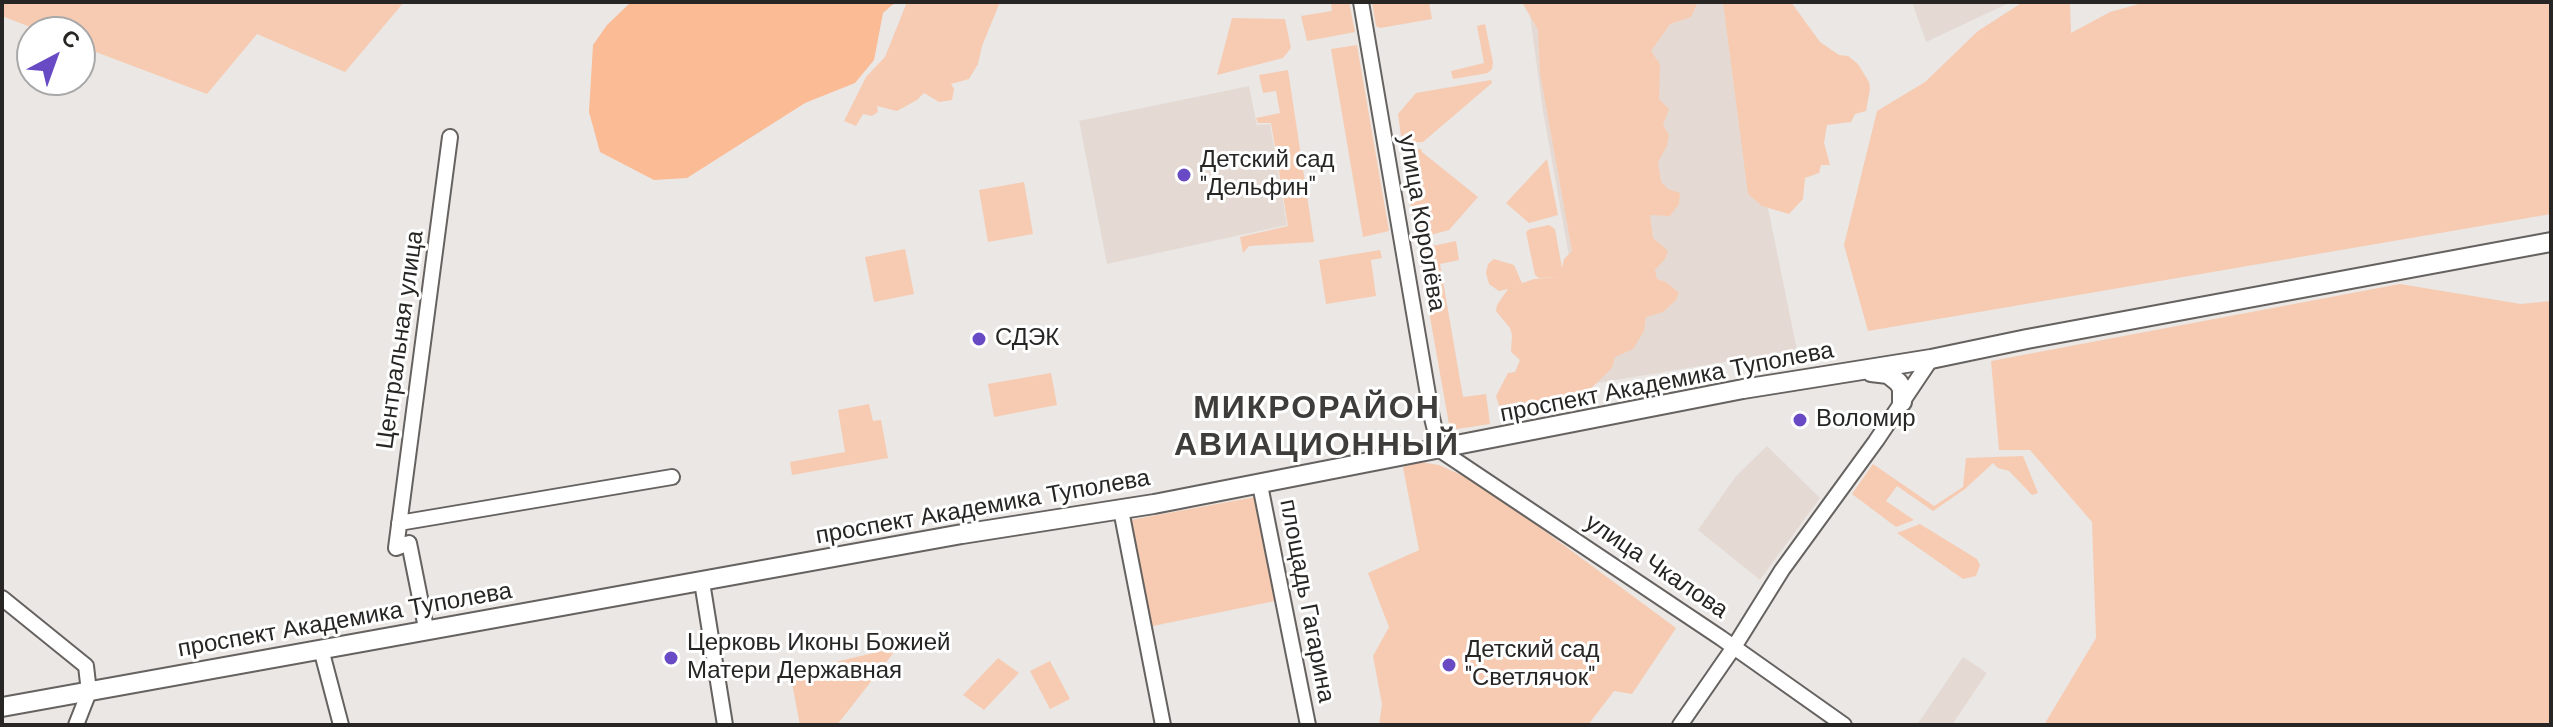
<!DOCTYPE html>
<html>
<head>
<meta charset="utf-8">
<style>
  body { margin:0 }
  #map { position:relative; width:2553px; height:727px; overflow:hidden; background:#eae7e5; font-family:"DM Sans",sans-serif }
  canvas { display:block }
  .frame { position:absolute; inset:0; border:4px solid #272625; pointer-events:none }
  .north { position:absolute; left:16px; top:16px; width:80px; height:80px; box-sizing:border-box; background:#fff; border:2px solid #a9a8a8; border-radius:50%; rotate:41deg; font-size:22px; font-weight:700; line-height:32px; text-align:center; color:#272625 }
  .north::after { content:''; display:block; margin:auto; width:28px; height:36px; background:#684bc4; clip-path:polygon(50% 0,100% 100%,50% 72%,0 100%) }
</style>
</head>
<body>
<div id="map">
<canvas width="2553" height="727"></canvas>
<div class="frame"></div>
<div class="north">С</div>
</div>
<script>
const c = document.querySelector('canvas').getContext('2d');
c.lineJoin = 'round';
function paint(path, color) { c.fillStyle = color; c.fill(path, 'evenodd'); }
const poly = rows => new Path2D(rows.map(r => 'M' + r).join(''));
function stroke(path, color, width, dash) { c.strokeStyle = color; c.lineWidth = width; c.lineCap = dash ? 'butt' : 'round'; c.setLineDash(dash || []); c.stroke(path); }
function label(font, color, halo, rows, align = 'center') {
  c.font = font + ' "DM Sans",sans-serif'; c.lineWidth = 6; c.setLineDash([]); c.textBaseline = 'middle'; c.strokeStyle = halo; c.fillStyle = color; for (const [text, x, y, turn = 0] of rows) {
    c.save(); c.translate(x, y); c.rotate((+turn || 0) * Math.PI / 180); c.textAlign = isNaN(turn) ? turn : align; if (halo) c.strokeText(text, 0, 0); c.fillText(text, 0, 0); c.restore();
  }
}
paint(poly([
  [1575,2,1726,2,1797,350,1592,384,1543,111,1530,16],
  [1912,2,2011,2,1926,42],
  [1249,86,1257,125,1270,124,1287,225,1107,264,1079,121],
  [1767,446,1820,498,1760,580,1698,530,1736,476],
  [1963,657,1987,673,1952,725,1917,725]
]), '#e5dad3');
paint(poly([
  [2,2,404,2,345,72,257,34,207,94,80,46,80,32,43,32,2,16],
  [907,2,1000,2,982,46,978,64,969,79,951,84,954,89,952,100,939,102,924,93,917,100,897,111,877,106,878,112,872,116,863,114,856,126,844,121,866,77,885,57],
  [1331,2,1349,2,1355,32,1307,41,1301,16,1332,11],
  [1372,2,1429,2,1432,19,1380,28,1376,26],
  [1522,2,1698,2,1691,17,1670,24,1651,51,1660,64,1659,99,1669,109,1663,125,1669,135,1667,146,1658,162,1661,182,1668,189,1680,193,1679,204,1670,216,1650,215,1653,238,1668,251,1665,259,1655,270,1657,279,1666,282,1679,293,1676,300,1663,312,1646,317,1644,331,1633,349,1615,357,1612,368,1583,396,1542,400,1515,406,1509,410,1500,409,1496,396,1508,373,1515,372,1520,360,1511,352,1512,335,1510,328,1496,311,1497,305,1508,289,1499,291,1489,284,1486,273,1488,264,1494,259,1514,265,1522,283,1514,286,1534,279,1557,277,1539,278,1535,275,1526,232,1530,229,1549,225,1555,229,1562,268,1564,259,1572,251,1540,73,1538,30],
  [1723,2,1791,2,1820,42,1839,55,1848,56,1858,64,1869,82,1870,89,1866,111,1855,114,1851,122,1827,125,1824,143,1830,165,1821,165,1819,173,1805,178,1803,199,1789,214,1762,206,1748,194],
  [2023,2,2070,2,2071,33,2110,12,2146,2,2551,2,2551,214,1868,331,1844,245,1877,111,1925,82,1978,31],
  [1232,18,1285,19,1291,48,1283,58,1217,75],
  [1485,24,1493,62,1492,69,1488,73,1453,79,1451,71,1484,63,1477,26],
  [1357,45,1389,231,1363,237,1331,49],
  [1288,70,1314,242,1249,246,1243,253,1240,237,1288,226,1271,123,1258,123,1256,118,1280,113,1276,91,1263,93,1259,75],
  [1491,80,1492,83,1423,142,1402,143,1398,114,1416,93],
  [1404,149,1421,149,1422,152,1478,197,1449,230,1416,239,1402,153],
  [1547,159,1558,215,1529,223,1506,203],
  [1024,182,1033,234,988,242,979,190],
  [1456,241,1459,260,1440,264,1463,397,1486,394,1490,424,1450,430,1418,249],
  [905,249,914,294,874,302,865,257],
  [1380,250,1382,258,1371,260,1376,296,1326,304,1319,260],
  [2400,284,2521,304,2551,301,2551,725,2044,725,2096,638,2092,522,2030,450,1999,450,1991,361],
  [1051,373,1057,405,994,417,988,384],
  [869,404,873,421,881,420,888,458,792,475,790,462,845,452,838,410],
  [2023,456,2038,493,2032,495,2009,471,1998,468,1993,463,1965,489,1933,511,1897,486,1886,501,1914,520,1896,527,1852,494,1873,464,1934,506,1963,487,1966,458],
  [1419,462,1439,465,1481,484,1676,628,1632,694,1614,691,1588,725,1379,725,1382,704,1373,656,1389,627,1368,573,1419,550,1403,467],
  [1255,497,1275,601,1148,627,1130,520],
  [1920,524,1977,559,1980,565,1976,576,1963,579,1897,533],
  [898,647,837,725,800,725,790,673],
  [998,658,1019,673,984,710,963,695],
  [1050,661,1070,699,1050,709,1030,671]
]), '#f7cbb1');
paint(poly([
  [631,2,901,2,892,5,883,13,874,60,855,83,805,103,687,178,654,180,600,152,589,112,593,45,607,25]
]), '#fbbb95');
const minor = poly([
  [1361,2,1432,418,1440,450,1721,638,1844,725],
  [1260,485,1308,725],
  [1121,510,1163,725],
  [399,523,672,477],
  [702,582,725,725],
  [2,598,86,666,89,692,76,725],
  [426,628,409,543,396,548,450,137],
  [321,649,341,725],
  [1680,725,1734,647,1782,570,1876,441,1931,359]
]);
const major = poly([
  [1871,372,1888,374,1898,382,1902,388,1902,402],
  [2,707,962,534,1154,504,1743,389,1931,359,2027,339,2551,242]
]);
stroke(minor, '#656260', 18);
stroke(major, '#656260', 22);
stroke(minor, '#fff', 14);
stroke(major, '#fff', 18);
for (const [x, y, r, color] of [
  [1184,175,8,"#684bc4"],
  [979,339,8,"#684bc4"],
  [1800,420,8,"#684bc4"],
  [671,658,8,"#684bc4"],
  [1449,665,8,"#684bc4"]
]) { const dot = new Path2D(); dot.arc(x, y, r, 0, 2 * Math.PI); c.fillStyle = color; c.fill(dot); stroke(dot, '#fff', 3); }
label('24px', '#272625', '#fff', [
  ["Детский сад",1200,161],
  ["\"Дельфин\"",1200,189],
  ["СДЭК",995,339],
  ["Воломир",1816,420],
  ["Церковь Иконы Божией",687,644],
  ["Матери Державная",687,672],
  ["Детский сад",1465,651],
  ["\"Светлячок\"",1465,679]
], 'left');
label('24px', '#272625', '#fff', [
  ["улица Королёва",1421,223,80],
  ["Центральная улица",401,340,-82],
  ["проспект Академика Туполева",1667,383,-11],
  ["проспект Академика Туполева",983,508,-10],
  ["улица Чкалова",1656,567,34],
  ["площадь Гагарина",1306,601,79],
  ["проспект Академика Туполева",345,621,-10]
]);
c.letterSpacing = '2px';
label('bold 32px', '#3f3d3b', '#fff', [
  ["МИКРОРАЙОН",1317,410],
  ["АВИАЦИОННЫЙ",1317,447]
]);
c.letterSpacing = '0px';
</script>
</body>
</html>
